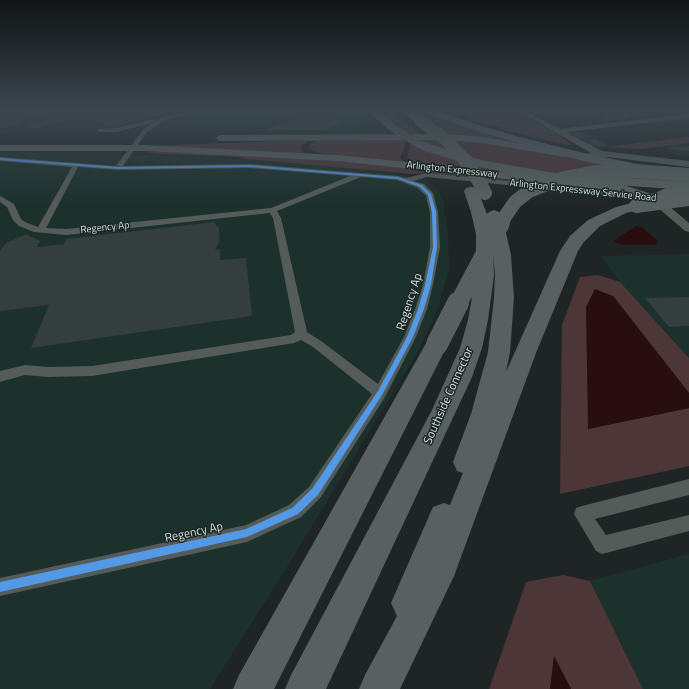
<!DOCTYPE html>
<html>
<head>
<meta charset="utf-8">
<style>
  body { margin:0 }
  canvas { display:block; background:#1e2524 }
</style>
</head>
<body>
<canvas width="689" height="689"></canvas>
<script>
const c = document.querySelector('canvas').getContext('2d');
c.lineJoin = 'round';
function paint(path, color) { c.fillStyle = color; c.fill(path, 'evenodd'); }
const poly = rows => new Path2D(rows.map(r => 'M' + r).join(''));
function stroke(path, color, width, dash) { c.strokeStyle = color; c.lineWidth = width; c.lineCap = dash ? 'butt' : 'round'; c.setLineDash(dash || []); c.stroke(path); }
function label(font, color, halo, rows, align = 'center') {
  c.font = font + ' "Titillium Web",sans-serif'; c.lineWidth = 3; c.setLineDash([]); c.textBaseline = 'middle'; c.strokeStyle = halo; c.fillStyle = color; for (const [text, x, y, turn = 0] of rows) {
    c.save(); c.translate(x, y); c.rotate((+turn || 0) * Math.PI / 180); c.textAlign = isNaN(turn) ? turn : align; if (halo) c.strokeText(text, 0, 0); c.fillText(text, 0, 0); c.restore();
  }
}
paint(poly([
  [0,110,359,110,370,121,348,130,0,134],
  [525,110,559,110,572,116,542,119],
  [583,130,613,146,595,148,567,132],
  [689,143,689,156,672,155,661,146],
  [0,152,208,157,363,169,427,180,439,191,443,201,448,230,449,268,438,309,419,350,287,567,210,689,0,689],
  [689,254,689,358,620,282,601,256],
  [689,554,689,689,643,689,590,581]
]), '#1c302c');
paint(poly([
  [377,110,388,110,422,135,406,134,386,120],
  [411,110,425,110,519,143,446,135],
  [446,110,511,110,554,132,572,145,567,145,505,130,494,125,478,123],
  [424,137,518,146,689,181,689,185,581,178,507,168,420,142,418,139],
  [689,137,689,143,640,149,606,147],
  [334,139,406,140,403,152,400,157,404,162,320,153,312,151,309,147,310,144,316,141],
  [310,140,301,146,302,150,307,154,147,146],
  [411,142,536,175,413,162,407,157],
  [146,152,181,152,325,159,517,181,615,188,634,194,425,173,412,174,246,159,237,157,160,154],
  [598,275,620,282,689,358,689,393,613,296,588,429,689,408,689,466,560,494,562,325,580,277],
  [563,575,590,581,643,689,571,689,554,657,550,689,489,689,526,582]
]), '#4c3637');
paint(poly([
  [636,226,642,227,658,241,656,245,622,245,613,241],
  [595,289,613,296,689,393,689,408,588,429,586,307],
  [554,656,571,689,550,689]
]), '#280e11');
paint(poly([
  [25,110,31,110,42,117,38,118],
  [40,110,61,110,47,114],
  [127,110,181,110,113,127,109,127,99,121,65,121,33,129,28,125,72,115,107,114,103,118,123,113,120,111],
  [467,110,489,110,489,111,472,113],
  [529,110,538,110,550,116,541,117],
  [317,113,345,122,324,130,264,130],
  [626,114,630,117,618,119,612,116],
  [0,115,4,118,15,116,24,122,0,128],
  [606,115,615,120,608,121,599,116],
  [582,132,590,137,580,138,571,133],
  [595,139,607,146,599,147,587,140],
  [683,146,689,146,689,151,673,150,669,147,684,147],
  [214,222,219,228,219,243,215,250,220,249,220,260,246,258,252,316,31,348,49,305,0,311,0,251,6,243,26,234,40,241,37,247,64,244,66,239],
  [689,297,689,326,669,327,645,298]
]), '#343e3c');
paint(poly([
  [34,110,36,110,43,114,65,110,68,110,43,116,34,110]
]), '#545b59');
paint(poly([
  [194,110,202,110,165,120,147,132,123,166,250,164,398,176,406,178,427,173,648,195,652,197,648,199,427,177,413,181,424,184,433,193,438,212,440,247,433,285,427,309,416,337,385,397,321,497,301,517,247,542,0,596,0,578,246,525,289,505,309,487,372,394,313,347,301,340,294,343,92,376,48,377,25,375,0,382,0,371,25,365,48,367,92,366,291,335,295,332,273,218,270,213,66,235,34,232,19,226,13,220,7,207,0,202,0,196,14,204,21,219,25,222,38,227,72,167,0,161,0,157,116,166,143,130,152,123,116,132,100,132,98,131,98,129,116,128,154,119,157,120,161,118,194,110],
  [78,167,118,170,250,168,350,176,271,208,66,229,46,228,78,167],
  [361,177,397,180,418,188,426,196,430,212,430,247,423,285,415,309,404,337,378,384,321,341,307,332,281,218,277,211,361,177],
  [689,114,689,118,558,133,555,131,558,129,689,114],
  [689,479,689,495,595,519,606,535,689,515,689,531,602,554,596,551,574,514,576,508,582,506,689,479]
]), '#545b59');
paint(poly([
  [517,110,524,110,602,151,689,161,689,167,608,157,580,159,579,157,580,155,591,153,517,110],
  [653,195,657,196,689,223,689,232,685,231,649,200,648,198,649,196,653,195]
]), '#545b59');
paint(poly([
  [443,134,484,137,565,151,571,154,565,157,484,143,443,140,220,141,215,138,220,135,443,134],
  [0,145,144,145,338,155,617,183,652,194,669,187,689,186,689,194,671,195,653,202,616,191,338,161,144,151,0,151,0,145]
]), '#5a6362');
paint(poly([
  [367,110,378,110,397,126,419,140,433,145,481,160,554,173,689,182,689,190,554,181,474,166,425,151,411,144,389,130,367,110],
  [400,110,411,110,425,121,420,124,416,123,400,110],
  [422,110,435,110,485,127,523,138,584,153,652,167,654,170,652,173,647,174,579,160,477,131,423,112,422,110],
  [471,187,476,188,478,191,487,214,489,212,494,210,499,212,502,215,511,255,514,298,510,352,506,372,560,251,570,236,588,220,616,207,636,202,641,203,643,206,641,209,626,213,600,226,583,243,578,251,536,353,454,576,400,689,359,689,365,675,397,616,391,603,433,507,444,503,450,505,463,473,457,471,453,462,471,414,488,352,494,298,495,275,493,255,494,275,488,320,482,348,472,377,326,689,285,689,291,675,432,410,460,348,468,320,476,275,476,234,471,212,464,191,466,188,471,187],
  [437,336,445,338,448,344,274,689,233,689,239,675,429,338,437,336]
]), '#596160');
stroke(poly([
  [420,121,445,139,466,161]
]), '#596160', 12);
stroke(poly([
  [465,160,475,174,485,193],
  [636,206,689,199],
  [500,224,515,202,529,191,560,179,595,172,635,171,689,175]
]), '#596160', 14);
stroke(poly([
  [458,304,501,223]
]), '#596160', 18);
stroke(poly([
  [437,344,458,303]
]), '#596160', 22);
paint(poly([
  [0,158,118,167,250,165,398,177,422,185,431,194,436,212,437,247,431,285,424,309,413,337,382,395,318,495,298,514,247,537,0,592,0,582,246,529,292,508,312,489,378,391,407,337,418,309,425,285,433,247,432,212,428,195,420,187,398,179,250,167,118,169,0,160,0,158]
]), '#5399e6');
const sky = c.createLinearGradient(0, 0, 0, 206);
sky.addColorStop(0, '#101414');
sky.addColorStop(0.53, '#3b4650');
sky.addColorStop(1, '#3b465000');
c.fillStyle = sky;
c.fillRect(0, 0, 689, 206);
label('10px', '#d6dfdd', '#1b2825', [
  ["Arlington Expressway",452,170,6],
  ["Arlington Expressway Service Road",583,191,6],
  ["Regency Ap",105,228,-6]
]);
label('12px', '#d6dfdd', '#1b2825', [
  ["Regency Ap",410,302,-72],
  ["Southside Connector",449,396,-66],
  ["Regency Ap",194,533,-12]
]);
</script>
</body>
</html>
